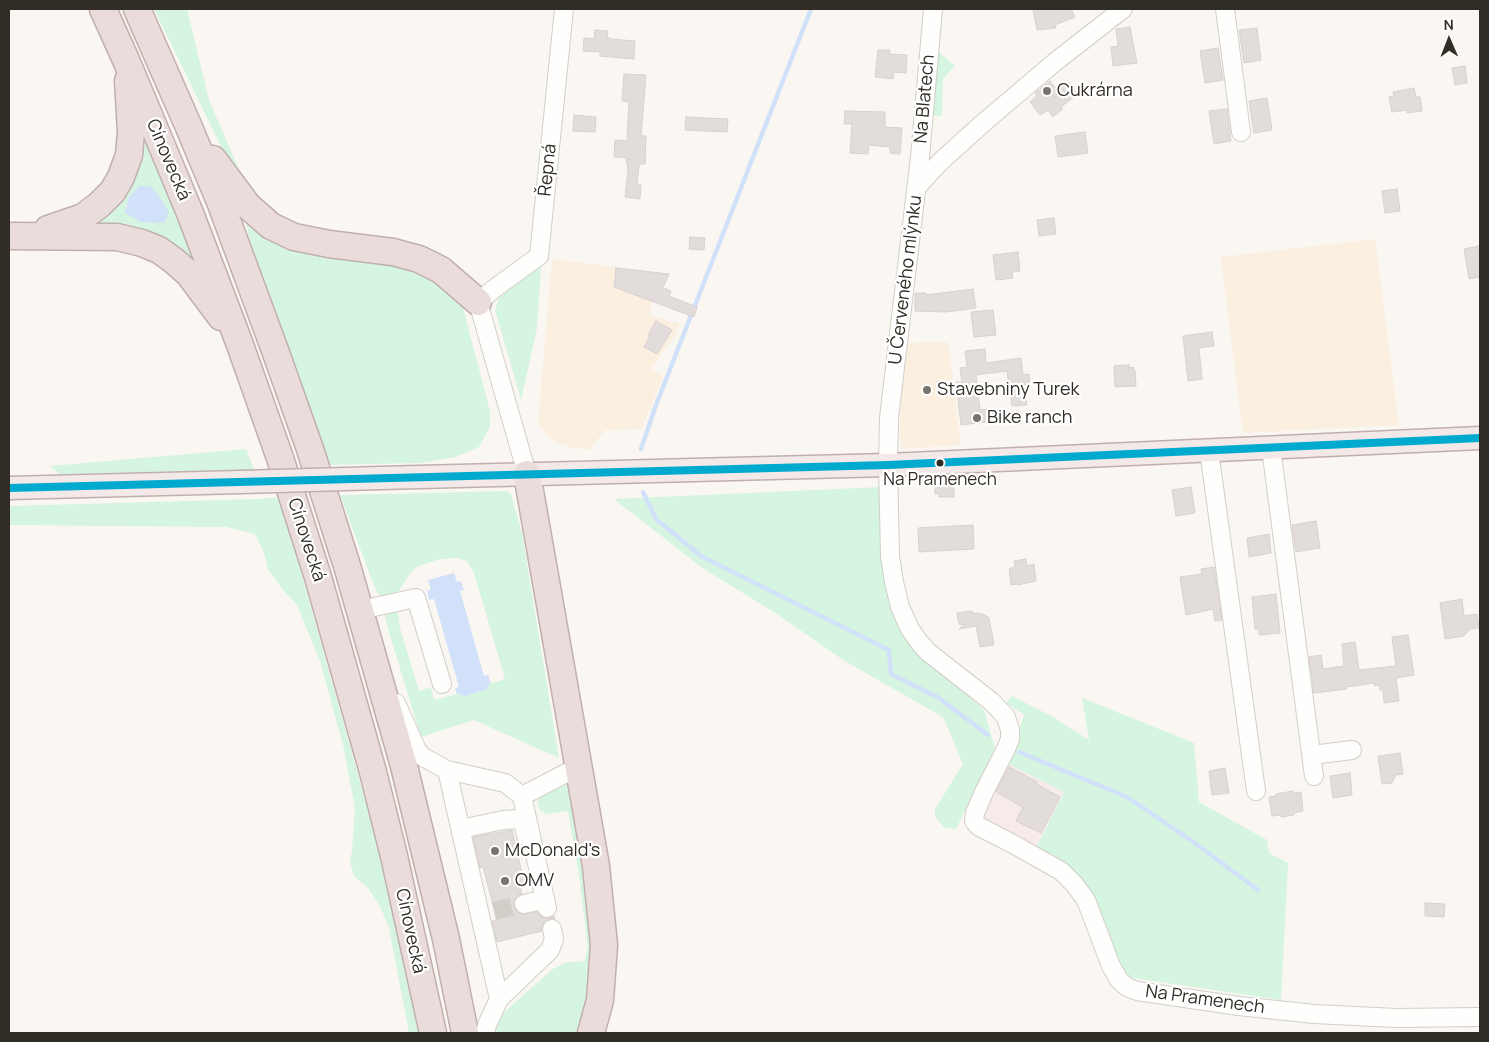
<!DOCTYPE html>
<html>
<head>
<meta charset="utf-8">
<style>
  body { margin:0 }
  #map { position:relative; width:1489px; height:1042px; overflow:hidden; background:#faf6f1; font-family:Manrope,sans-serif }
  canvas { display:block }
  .frame { position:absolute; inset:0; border:10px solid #312c26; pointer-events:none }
  .north { position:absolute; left:1424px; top:15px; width:50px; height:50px; -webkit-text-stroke:4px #fff; paint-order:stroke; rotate:359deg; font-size:14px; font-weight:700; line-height:20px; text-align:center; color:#312c26 }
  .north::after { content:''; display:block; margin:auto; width:18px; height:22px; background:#312c26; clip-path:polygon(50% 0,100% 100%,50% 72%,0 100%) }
</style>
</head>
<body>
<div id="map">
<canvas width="1489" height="1042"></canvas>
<div class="frame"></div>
<div class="north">N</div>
</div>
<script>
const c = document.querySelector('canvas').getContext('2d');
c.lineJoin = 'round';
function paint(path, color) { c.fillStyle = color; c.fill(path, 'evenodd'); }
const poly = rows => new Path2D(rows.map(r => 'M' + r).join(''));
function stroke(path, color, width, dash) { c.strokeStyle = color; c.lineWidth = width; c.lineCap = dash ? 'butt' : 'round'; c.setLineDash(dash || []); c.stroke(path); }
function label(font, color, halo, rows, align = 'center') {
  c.font = font + ' Manrope,sans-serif'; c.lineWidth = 4.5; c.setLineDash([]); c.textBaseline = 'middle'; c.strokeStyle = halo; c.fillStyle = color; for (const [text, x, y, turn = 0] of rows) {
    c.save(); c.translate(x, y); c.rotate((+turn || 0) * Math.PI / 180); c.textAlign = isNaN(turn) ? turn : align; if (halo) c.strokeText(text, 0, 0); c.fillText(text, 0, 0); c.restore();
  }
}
paint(poly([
  [1375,239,1399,425,1243,433,1221,257],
  [552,259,654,272,650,315,670,322,680,322,676,334,651,369,663,376,642,429,605,430,589,450,570,447,558,443,548,437,538,423],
  [948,342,961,445,903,449,899,436,905,343]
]), '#fbefe0');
paint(poly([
  [1007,763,1065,792,1036,848,984,821,981,812]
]), '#f7eaeb');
paint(poly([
  [154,9,187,9,209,100,244,181,236,177],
  [938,51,955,66,943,79,942,116,932,116],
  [146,142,197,267,93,226,136,171],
  [150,186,125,213,129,197,139,187],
  [246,223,256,230,417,268,447,286,463,308,490,411,490,427,479,447,455,457,420,463,328,465,250,241],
  [541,267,537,329,521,400,495,310,500,296,507,289],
  [246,449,255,471,181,471,60,475,50,466],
  [881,487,880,556,890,608,920,654,984,710,995,748,956,829,945,828,935,817,935,809,963,764,943,717,843,660,780,616,701,567,614,499],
  [506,491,511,494,522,533,559,758,474,720,421,737,388,629,385,615,388,612,397,610,400,620,398,621,419,691,431,687,434,700,461,693,462,696,488,689,487,685,505,679,474,573,467,561,457,558,440,559,416,567,409,575,398,592,391,597,385,597,378,594,371,578,340,495],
  [280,497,380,853,405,965,419,1033,409,1033,389,928,381,908,368,888,354,876,350,862,352,850,355,808,343,745,320,661,297,605,283,590,268,569,264,553,255,534,226,527,9,525,9,506,257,499],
  [1012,696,1053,717,1089,740,1082,698,1194,743,1199,802,1267,840,1269,853,1288,863,1281,1000,1126,977,1116,957,1090,891,1066,865,1036,848,1064,792,1007,763,1024,715,1006,703],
  [571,783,587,869,594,980,581,1033,493,1033,499,1018,512,1005,553,969,564,963,584,961,588,949,585,924,580,882,568,811,547,814,541,811,537,803,541,795]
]), '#d6f5e1');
paint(poly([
  [139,186,150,186,160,197,169,213,164,223,141,222,125,213,129,197],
  [454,573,457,582,461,581,464,590,460,591,484,676,488,675,491,684,487,685,488,689,462,697,461,693,457,694,455,688,459,687,434,599,429,600,427,591,431,589,428,580]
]), '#d0e1f9');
stroke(poly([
  [641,449,656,405,811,9],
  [643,492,656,519,701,556,889,650,891,674,939,698,988,735],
  [1019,752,1127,797,1195,843,1258,890]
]), '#d0e1f9', 4.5);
const building = poly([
  [1033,9,1071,9,1075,17,1055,25,1056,28,1037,30,1033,9],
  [1130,27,1137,63,1113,66,1111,47,1118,46,1116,29,1130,27],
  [1257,28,1261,60,1244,63,1239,30,1257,28],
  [595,30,608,31,607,37,611,39,635,41,634,59,600,56,600,52,583,51,584,38,594,39,595,30],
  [1218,48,1223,80,1205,83,1200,51,1218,48],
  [878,50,890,50,889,54,907,55,906,73,894,72,893,79,875,77,878,50],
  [1465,66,1467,83,1455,85,1452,68,1465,66],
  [624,74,646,75,641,136,646,136,645,164,639,164,637,185,641,185,640,199,625,197,628,169,626,158,614,157,615,140,627,141,629,102,622,101,624,74],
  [1050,81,1058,91,1069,82,1078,94,1061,107,1063,109,1053,117,1048,110,1040,115,1030,102,1037,96,1035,93,1050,81],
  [1414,88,1416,97,1420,97,1422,111,1407,113,1407,110,1392,112,1389,97,1394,96,1393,92,1414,88],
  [1267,98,1272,130,1254,133,1249,101,1267,98],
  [1227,109,1231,141,1214,144,1209,111,1227,109],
  [845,111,885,112,885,127,902,128,900,154,890,153,890,147,869,145,868,154,850,153,852,124,844,124,845,111],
  [574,115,596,117,595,132,573,131,574,115],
  [686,117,728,119,727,132,685,130,686,117],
  [1085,132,1088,153,1058,157,1055,136,1085,132],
  [1397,189,1400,211,1385,213,1382,191,1397,189],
  [1054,218,1056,234,1039,236,1037,220,1054,218],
  [690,237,705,238,704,250,689,249,690,237],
  [1479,246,1480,277,1469,279,1464,249,1479,246],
  [1018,252,1020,271,1012,272,1013,278,996,280,993,255,1018,252],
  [616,268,669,274,663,288,671,291,669,296,697,307,694,317,614,287,616,268],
  [973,289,976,308,946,312,915,311,915,293,926,293,926,295,973,289],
  [993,310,996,335,974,337,971,312,993,310],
  [656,321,672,330,657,354,644,347,650,336,648,335,656,321],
  [1212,332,1214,346,1199,348,1202,379,1188,381,1183,336,1212,332],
  [985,349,986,363,1021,358,1023,375,1029,374,1030,387,1025,388,1027,405,1012,406,1007,371,976,375,980,410,992,408,993,421,961,425,956,382,962,382,960,368,967,367,965,351,985,349],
  [1129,365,1129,368,1133,367,1134,370,1135,370,1136,386,1115,387,1114,366,1129,365],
  [954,483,954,497,939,497,939,494,935,494,935,484,954,483],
  [1191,487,1195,513,1176,516,1172,490,1191,487],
  [1316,521,1320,548,1296,552,1292,525,1316,521],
  [973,525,974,549,919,552,918,528,973,525],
  [1269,534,1271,553,1249,557,1247,538,1269,534],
  [1026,559,1027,566,1034,564,1036,581,1018,585,1018,584,1011,585,1009,569,1015,567,1014,561,1026,559],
  [1214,567,1222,620,1215,621,1213,609,1186,615,1180,577,1202,574,1201,569,1214,567],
  [1276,594,1280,633,1259,635,1259,629,1255,629,1252,597,1276,594],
  [1462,599,1464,616,1477,614,1479,628,1470,629,1464,636,1445,639,1440,603,1462,599],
  [971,611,976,614,978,613,980,614,983,614,989,618,994,645,980,647,976,626,959,629,964,625,959,624,957,613,971,611],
  [1408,635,1414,675,1396,678,1399,701,1384,703,1383,690,1380,690,1380,685,1375,686,1374,683,1346,687,1347,689,1314,693,1309,657,1321,655,1323,669,1344,666,1342,644,1355,642,1359,670,1396,666,1392,637,1408,635],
  [1400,753,1403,774,1396,775,1392,783,1382,784,1378,756,1400,753],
  [1009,767,1037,782,1036,784,1060,797,1041,833,1016,821,1023,807,996,792,1009,767],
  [1225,768,1229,793,1212,795,1209,771,1225,768],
  [1350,773,1352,795,1333,798,1330,776,1350,773],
  [1293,791,1293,793,1301,792,1303,811,1294,813,1294,815,1281,817,1281,815,1272,816,1269,797,1276,796,1276,794,1293,791],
  [512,830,525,886,520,887,522,894,517,896,514,901,514,907,517,912,521,914,537,912,543,918,549,918,554,916,555,919,549,919,545,921,542,926,542,931,497,942,492,921,497,920,483,867,480,868,473,837,512,830],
  [1425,903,1445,904,1444,917,1425,916,1425,903]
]);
paint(building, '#e2dcdb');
stroke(building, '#d7d1d1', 1);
stroke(poly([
  [494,911,524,904]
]), '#d2cec8', 18, [18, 9]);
const minor = poly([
  [933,9,920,157,889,418,888,465,890,556,894,582,900,607,910,629,919,642,928,652,992,702,1006,717,1010,730,1010,739,1006,749,984,792,975,813,974,821,978,826,1013,844,1061,871,1075,885,1086,900,1111,966,1119,980,1127,987,1137,991,1239,1006,1314,1014,1396,1018,1480,1017],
  [1225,9,1241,132],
  [916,188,940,162,982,124,1055,62,1123,9],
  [1271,448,1314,776],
  [1209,451,1256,791],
  [527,474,478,302,495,288,539,256,564,9],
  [360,610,416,598,442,684],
  [396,703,417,750,423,757,447,770,499,999,487,1025,485,1033],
  [1312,755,1352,750],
  [447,770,505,783,522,796,547,908],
  [522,796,578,767],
  [461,829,503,820,519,819,524,826,526,836],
  [524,904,545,899],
  [499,999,550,950,554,939,552,929]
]);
const major = poly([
  [380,478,888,465,1480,438],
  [9,488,241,482]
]);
const highway = poly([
  [103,9,126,60,190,213,239,342,280,458,318,577,373,772,394,856,433,1033],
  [137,9,188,125,221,204,276,353,310,449,348,569,404,766,446,939,465,1033],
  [213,159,248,206,271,226,294,237,329,244,393,252,419,259,441,270,478,302],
  [48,229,83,217,99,205,113,191,121,177,129,155,131,132,128,81],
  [9,236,117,237,142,243,159,250,173,260,189,274,221,317],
  [527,474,596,866,604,945,600,1000,591,1033]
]);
stroke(minor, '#d2cec9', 20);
stroke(major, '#c1afad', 25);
stroke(highway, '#c1afad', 29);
stroke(minor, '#fefefd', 18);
stroke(major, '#f3e9e9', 22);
stroke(highway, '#ebdcdc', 26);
const majorBridge = poly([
  [241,482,380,478]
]);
stroke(majorBridge, '#c1afad', 25, []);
stroke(majorBridge, '#f3e9e9', 22);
stroke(poly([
  [9,488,888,465,1480,438]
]), '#00a9ce', 8);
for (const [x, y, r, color] of [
  [1047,91,5,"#77736d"],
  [927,390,5,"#77736d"],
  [977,418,5,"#77736d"],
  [940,463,4.5,"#312c26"],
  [495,851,5,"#77736d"],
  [505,881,5,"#77736d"]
]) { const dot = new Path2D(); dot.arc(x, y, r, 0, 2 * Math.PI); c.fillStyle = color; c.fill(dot); stroke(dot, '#fff', 2); }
label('17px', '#312c26', '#fff', [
  ["Na Pramenech",940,480]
]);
label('18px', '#312c26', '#fff', [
  ["Cukrárna",1057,91],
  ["Stavebniny Turek",937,390],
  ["Bike ranch",987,418],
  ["McDonald's",505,851],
  ["OMV",515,881]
], 'left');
label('18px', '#312c26', '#fff', [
  ["Na Blatech",925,99,-85],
  ["Cínovecká",168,160,67],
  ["Řepná",548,170,-84],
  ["U Červeného mlýnku",906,280,-83],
  ["Cínovecká",306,540,72],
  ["Cínovecká",410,931,78],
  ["Na Pramenech",1205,1000,8]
]);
</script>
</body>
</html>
